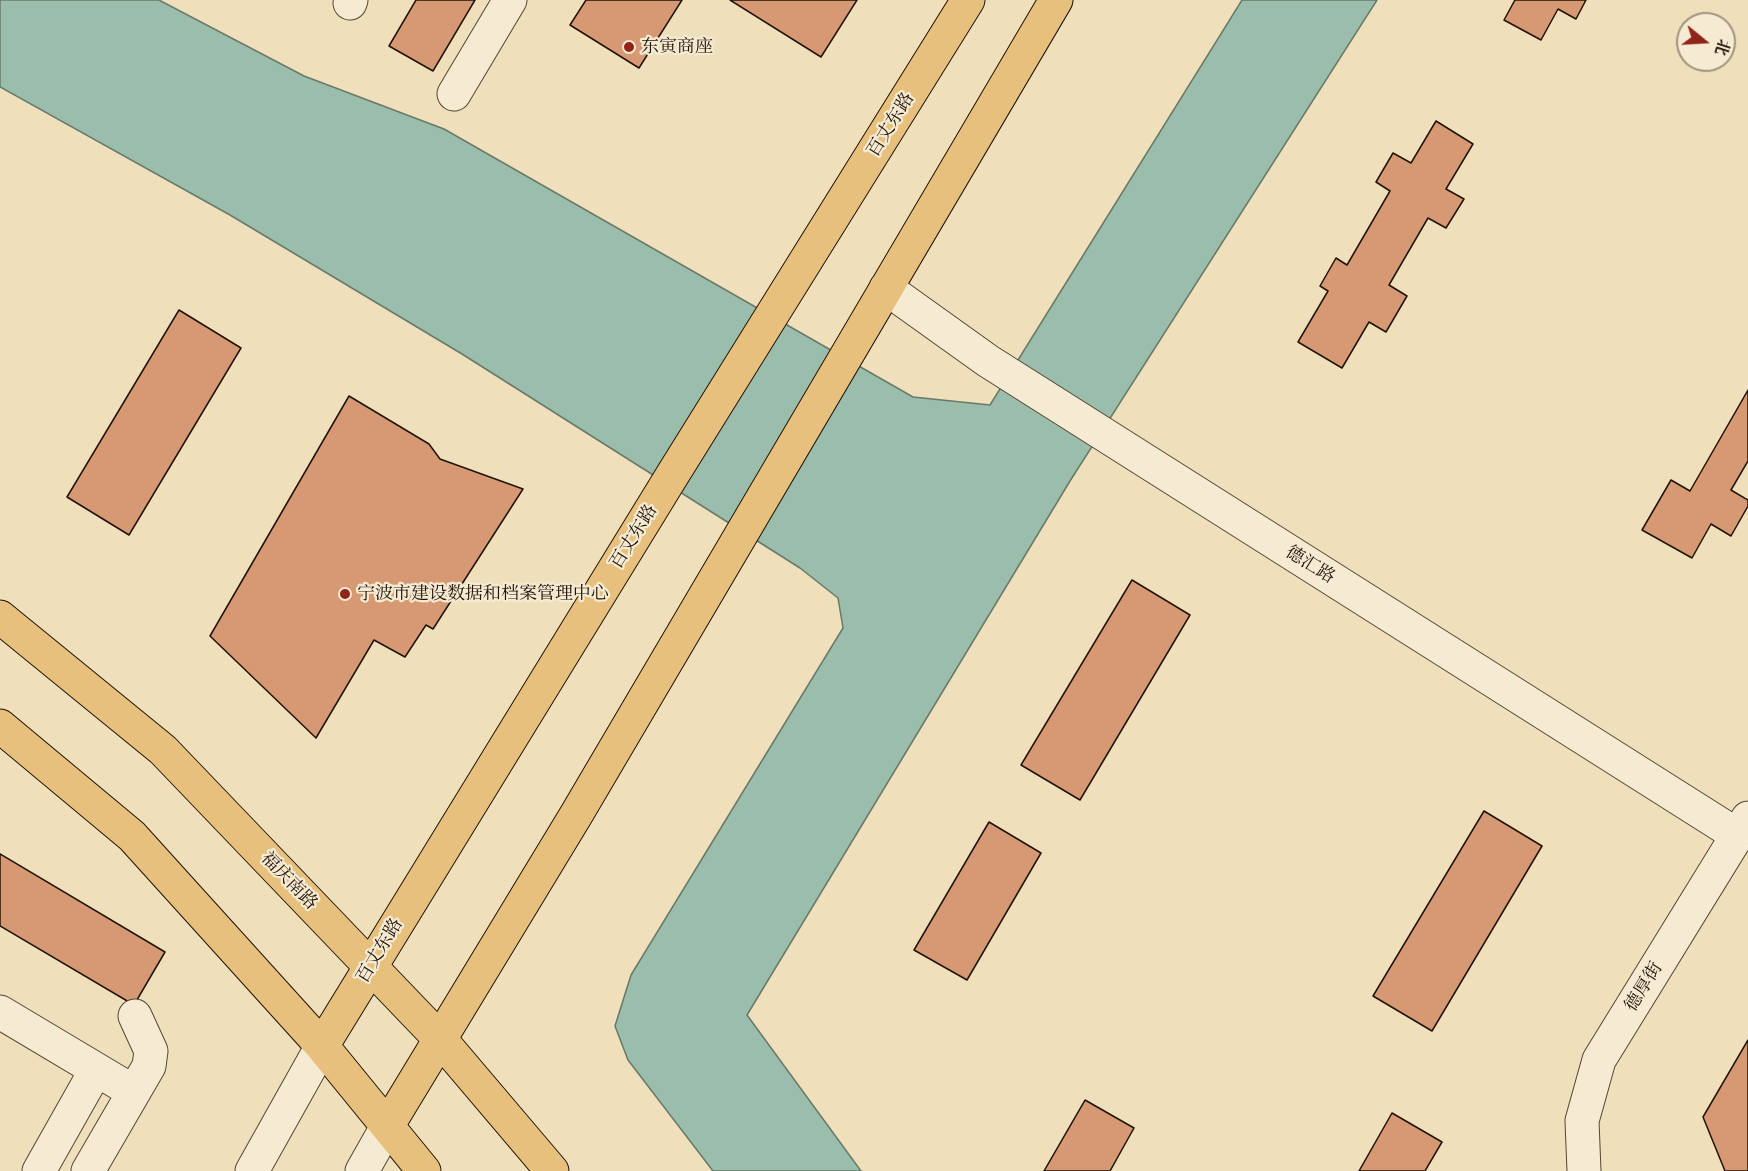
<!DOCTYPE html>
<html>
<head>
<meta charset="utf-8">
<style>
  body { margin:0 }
  #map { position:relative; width:1748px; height:1171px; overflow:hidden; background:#efdfba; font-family:"Old Standard TT","Noto Serif SC",serif }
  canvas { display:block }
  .north { position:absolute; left:1676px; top:12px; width:60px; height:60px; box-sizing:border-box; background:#f5ead2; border:2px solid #a09481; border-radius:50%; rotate:108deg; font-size:16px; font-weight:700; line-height:24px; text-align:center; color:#201307 }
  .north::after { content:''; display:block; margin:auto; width:21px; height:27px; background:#8f2418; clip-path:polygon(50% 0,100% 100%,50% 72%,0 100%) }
</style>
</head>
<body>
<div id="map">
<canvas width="1748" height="1171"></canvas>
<div class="north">北</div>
</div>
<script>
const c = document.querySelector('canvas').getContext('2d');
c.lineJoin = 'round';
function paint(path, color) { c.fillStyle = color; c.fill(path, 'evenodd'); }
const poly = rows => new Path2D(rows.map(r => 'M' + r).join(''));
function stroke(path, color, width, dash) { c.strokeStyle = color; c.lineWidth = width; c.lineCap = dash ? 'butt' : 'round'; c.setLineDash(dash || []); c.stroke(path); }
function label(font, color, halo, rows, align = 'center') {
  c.font = font + ' "Old Standard TT","Noto Serif SC",serif'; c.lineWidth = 4.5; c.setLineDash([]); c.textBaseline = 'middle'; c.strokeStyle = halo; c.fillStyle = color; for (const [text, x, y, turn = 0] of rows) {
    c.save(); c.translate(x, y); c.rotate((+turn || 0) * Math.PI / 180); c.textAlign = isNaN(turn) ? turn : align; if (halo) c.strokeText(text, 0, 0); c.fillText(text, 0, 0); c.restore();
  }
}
const water = poly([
  [0,0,159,0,304,76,444,129,913,397,990,405,1242,0,1377,0,1070,481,747,1015,861,1171,713,1171,628,1060,615,1026,631,975,843,628,838,598,800,568,462,354,230,215,0,87,0,0]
]);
paint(water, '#9abdac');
stroke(water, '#69796a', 1.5);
const building = poly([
  [416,0,475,0,433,71,389,46,416,0],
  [586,0,682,0,639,68,570,25,586,0],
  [730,0,857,0,821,57,730,0],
  [1515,0,1586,0,1576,19,1558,9,1541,40,1504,20,1515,0],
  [1436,121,1473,144,1446,189,1464,199,1446,228,1428,218,1389,285,1407,296,1386,332,1369,322,1342,368,1298,342,1328,291,1320,286,1336,258,1347,265,1390,191,1376,182,1393,153,1411,163,1436,121],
  [179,310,241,348,129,535,67,497,179,310],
  [1748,390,1748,461,1731,490,1748,500,1748,506,1731,536,1711,524,1692,558,1642,530,1671,480,1690,491,1748,390],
  [349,396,429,444,440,459,523,489,433,629,426,625,405,657,374,640,316,738,210,636,349,396],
  [1132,580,1190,615,1080,800,1021,765,1132,580],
  [1484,811,1542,846,1432,1031,1373,996,1484,811],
  [989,822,1041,853,967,980,914,950,989,822],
  [0,854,165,952,134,1005,0,926,0,854],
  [1748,1040,1748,1171,1725,1171,1703,1117,1748,1040],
  [1085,1100,1134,1128,1110,1171,1044,1171,1085,1100],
  [1392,1113,1442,1142,1425,1171,1359,1171,1392,1113]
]);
paint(building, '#d69973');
stroke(building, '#201307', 1.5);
const minor = poly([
  [350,3,351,0],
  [454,94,510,0],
  [886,288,988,361,1737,835],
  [0,1012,134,1092],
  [39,1171,96,1070],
  [88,1171,149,1066,151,1051,135,1016],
  [252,1171,322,1046],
  [362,1171,388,1125],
  [1584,1171,1582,1121,1599,1060,1748,818]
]);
const major = poly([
  [0,617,163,750,440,1039,552,1171],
  [0,726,132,836,322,1046,424,1171],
  [322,1046,673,474,968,0],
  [388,1125,576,815,1056,0]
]);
stroke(minor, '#544634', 35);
stroke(major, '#201307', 35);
stroke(minor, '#f5ead2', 33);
stroke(major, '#e8c07d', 33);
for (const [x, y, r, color] of [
  [629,47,6,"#8f2418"],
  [345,594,6,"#8f2418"]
]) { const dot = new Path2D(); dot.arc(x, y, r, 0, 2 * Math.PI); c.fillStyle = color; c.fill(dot); stroke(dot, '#f5ead2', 2); }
label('18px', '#201307', '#f5ead2', [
  ["东寅商座",641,47],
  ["宁波市建设数据和档案管理中心",357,594]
], 'left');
label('18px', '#201307', '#f5ead2', [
  ["百丈东路",891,125,-58],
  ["百丈东路",634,537,-58],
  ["德汇路",1310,565,32],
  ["福庆南路",289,881,46],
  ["百丈东路",380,951,-59],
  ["德厚街",1644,987,-58]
]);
</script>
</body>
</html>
